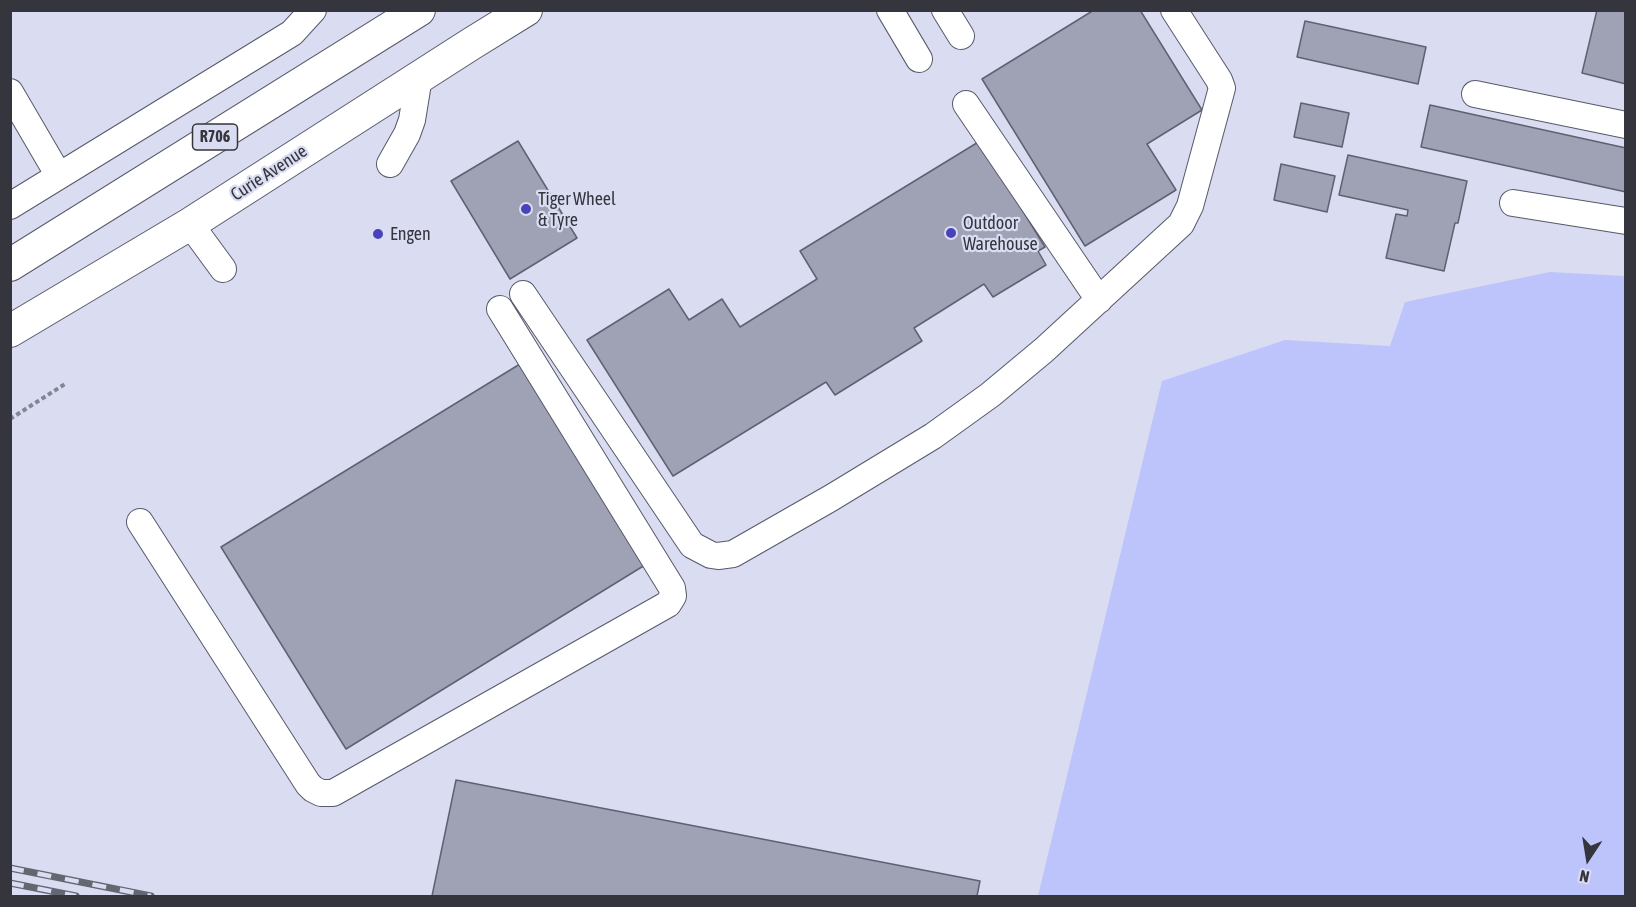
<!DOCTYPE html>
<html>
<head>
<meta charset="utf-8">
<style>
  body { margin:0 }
  #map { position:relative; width:1636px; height:907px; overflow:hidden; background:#daddf1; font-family:"Asap Condensed",sans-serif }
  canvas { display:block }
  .frame { position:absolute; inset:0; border:12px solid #34353d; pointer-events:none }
  .north { position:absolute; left:1558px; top:829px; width:60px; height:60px; -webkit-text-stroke:4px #daddf1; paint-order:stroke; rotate:192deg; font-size:16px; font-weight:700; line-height:24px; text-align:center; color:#34353d }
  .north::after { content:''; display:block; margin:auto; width:21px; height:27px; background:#34353d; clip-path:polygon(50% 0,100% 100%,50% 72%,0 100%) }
</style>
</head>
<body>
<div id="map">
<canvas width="1636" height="907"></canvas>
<div class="frame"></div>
<div class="north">N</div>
</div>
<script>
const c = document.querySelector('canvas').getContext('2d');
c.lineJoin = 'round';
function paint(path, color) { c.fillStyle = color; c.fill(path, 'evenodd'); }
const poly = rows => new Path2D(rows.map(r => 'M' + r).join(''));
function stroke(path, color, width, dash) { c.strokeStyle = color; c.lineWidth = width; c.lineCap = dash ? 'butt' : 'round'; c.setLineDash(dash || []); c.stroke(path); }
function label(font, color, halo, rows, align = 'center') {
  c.font = font + ' "Asap Condensed",sans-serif'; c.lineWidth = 4.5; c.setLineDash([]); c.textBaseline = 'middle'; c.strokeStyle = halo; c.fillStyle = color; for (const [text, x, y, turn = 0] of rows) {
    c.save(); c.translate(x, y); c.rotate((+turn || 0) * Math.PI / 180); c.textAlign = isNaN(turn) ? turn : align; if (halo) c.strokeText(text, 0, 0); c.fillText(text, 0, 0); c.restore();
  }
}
paint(poly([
  [1550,272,1625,276,1625,896,1038,896,1162,381,1285,340,1390,346,1405,302]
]), '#bdc4fb');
const building = poly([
  [1094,10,1140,10,1202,110,1147,144,1176,190,1085,246,982,79,1094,10],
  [1597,10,1626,10,1626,84,1582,73,1597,10],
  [1305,21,1426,47,1418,84,1297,57,1305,21],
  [1301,103,1349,113,1342,147,1294,137,1301,103],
  [1430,105,1626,148,1626,192,1421,147,1430,105],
  [518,141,577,238,510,279,451,181,518,141],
  [980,141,1045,247,1038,251,1046,265,993,297,984,284,914,328,922,341,835,395,826,382,673,476,587,340,669,289,689,320,722,299,740,327,817,279,800,251,980,141],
  [1348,155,1467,181,1458,223,1455,223,1444,271,1386,258,1396,214,1407,216,1408,210,1339,195,1348,155],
  [1281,164,1335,176,1327,212,1274,200,1281,164],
  [520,364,645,565,346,749,221,547,520,364],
  [456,780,980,881,977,896,432,896,456,780]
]);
paint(building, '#9fa2b5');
stroke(building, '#5f6172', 1.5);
const minor = poly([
  [890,10,919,59],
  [945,10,961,36],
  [10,92,59,176],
  [1475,94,1626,125],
  [966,104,1099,300],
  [390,164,407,134,412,120,419,77],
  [1513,203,1626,221],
  [10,206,292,33,313,10],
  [190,224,223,269],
  [523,294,692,545,711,555,718,556,733,554,831,498,933,436,990,395,1044,350,1181,224,1190,206,1222,88,1219,80,1174,10],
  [140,522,308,784,313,789,321,793,333,793,668,604,673,596,672,588,500,309]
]);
const major = poly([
  [10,265,419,10],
  [10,331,190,224,471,44,526,10]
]);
stroke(minor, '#56596a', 28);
stroke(major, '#56596a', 34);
stroke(poly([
  [10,419,65,384]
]), '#838593', 4, [4.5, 3]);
stroke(minor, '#fff', 26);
stroke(major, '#fff', 32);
const rail = poly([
  [10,868,151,896],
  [10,883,76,896]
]);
stroke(rail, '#646672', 7);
stroke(rail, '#daddf1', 4.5, [14]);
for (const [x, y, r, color] of [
  [526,209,6,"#4843b9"],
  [951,233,6,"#4843b9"],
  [378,234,6,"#4843b9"]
]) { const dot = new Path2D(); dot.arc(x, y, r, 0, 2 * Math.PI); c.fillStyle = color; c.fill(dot); stroke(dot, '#daddf1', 2); }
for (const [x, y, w] of [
  [215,137,45]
]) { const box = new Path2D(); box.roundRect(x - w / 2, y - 13, w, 26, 4.5); c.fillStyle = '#daddf1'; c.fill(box); stroke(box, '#34353d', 1.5); }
label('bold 16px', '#34353d', null, [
  ["R706",215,137]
]);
label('18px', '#34353d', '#daddf1', [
  ["Curie Avenue",269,173,-33]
]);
label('18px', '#34353d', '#daddf1', [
  ["Tiger Wheel",538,199],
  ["& Tyre",538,220],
  ["Outdoor",963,223],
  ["Warehouse",963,244],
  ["Engen",390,234]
], 'left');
</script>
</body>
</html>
